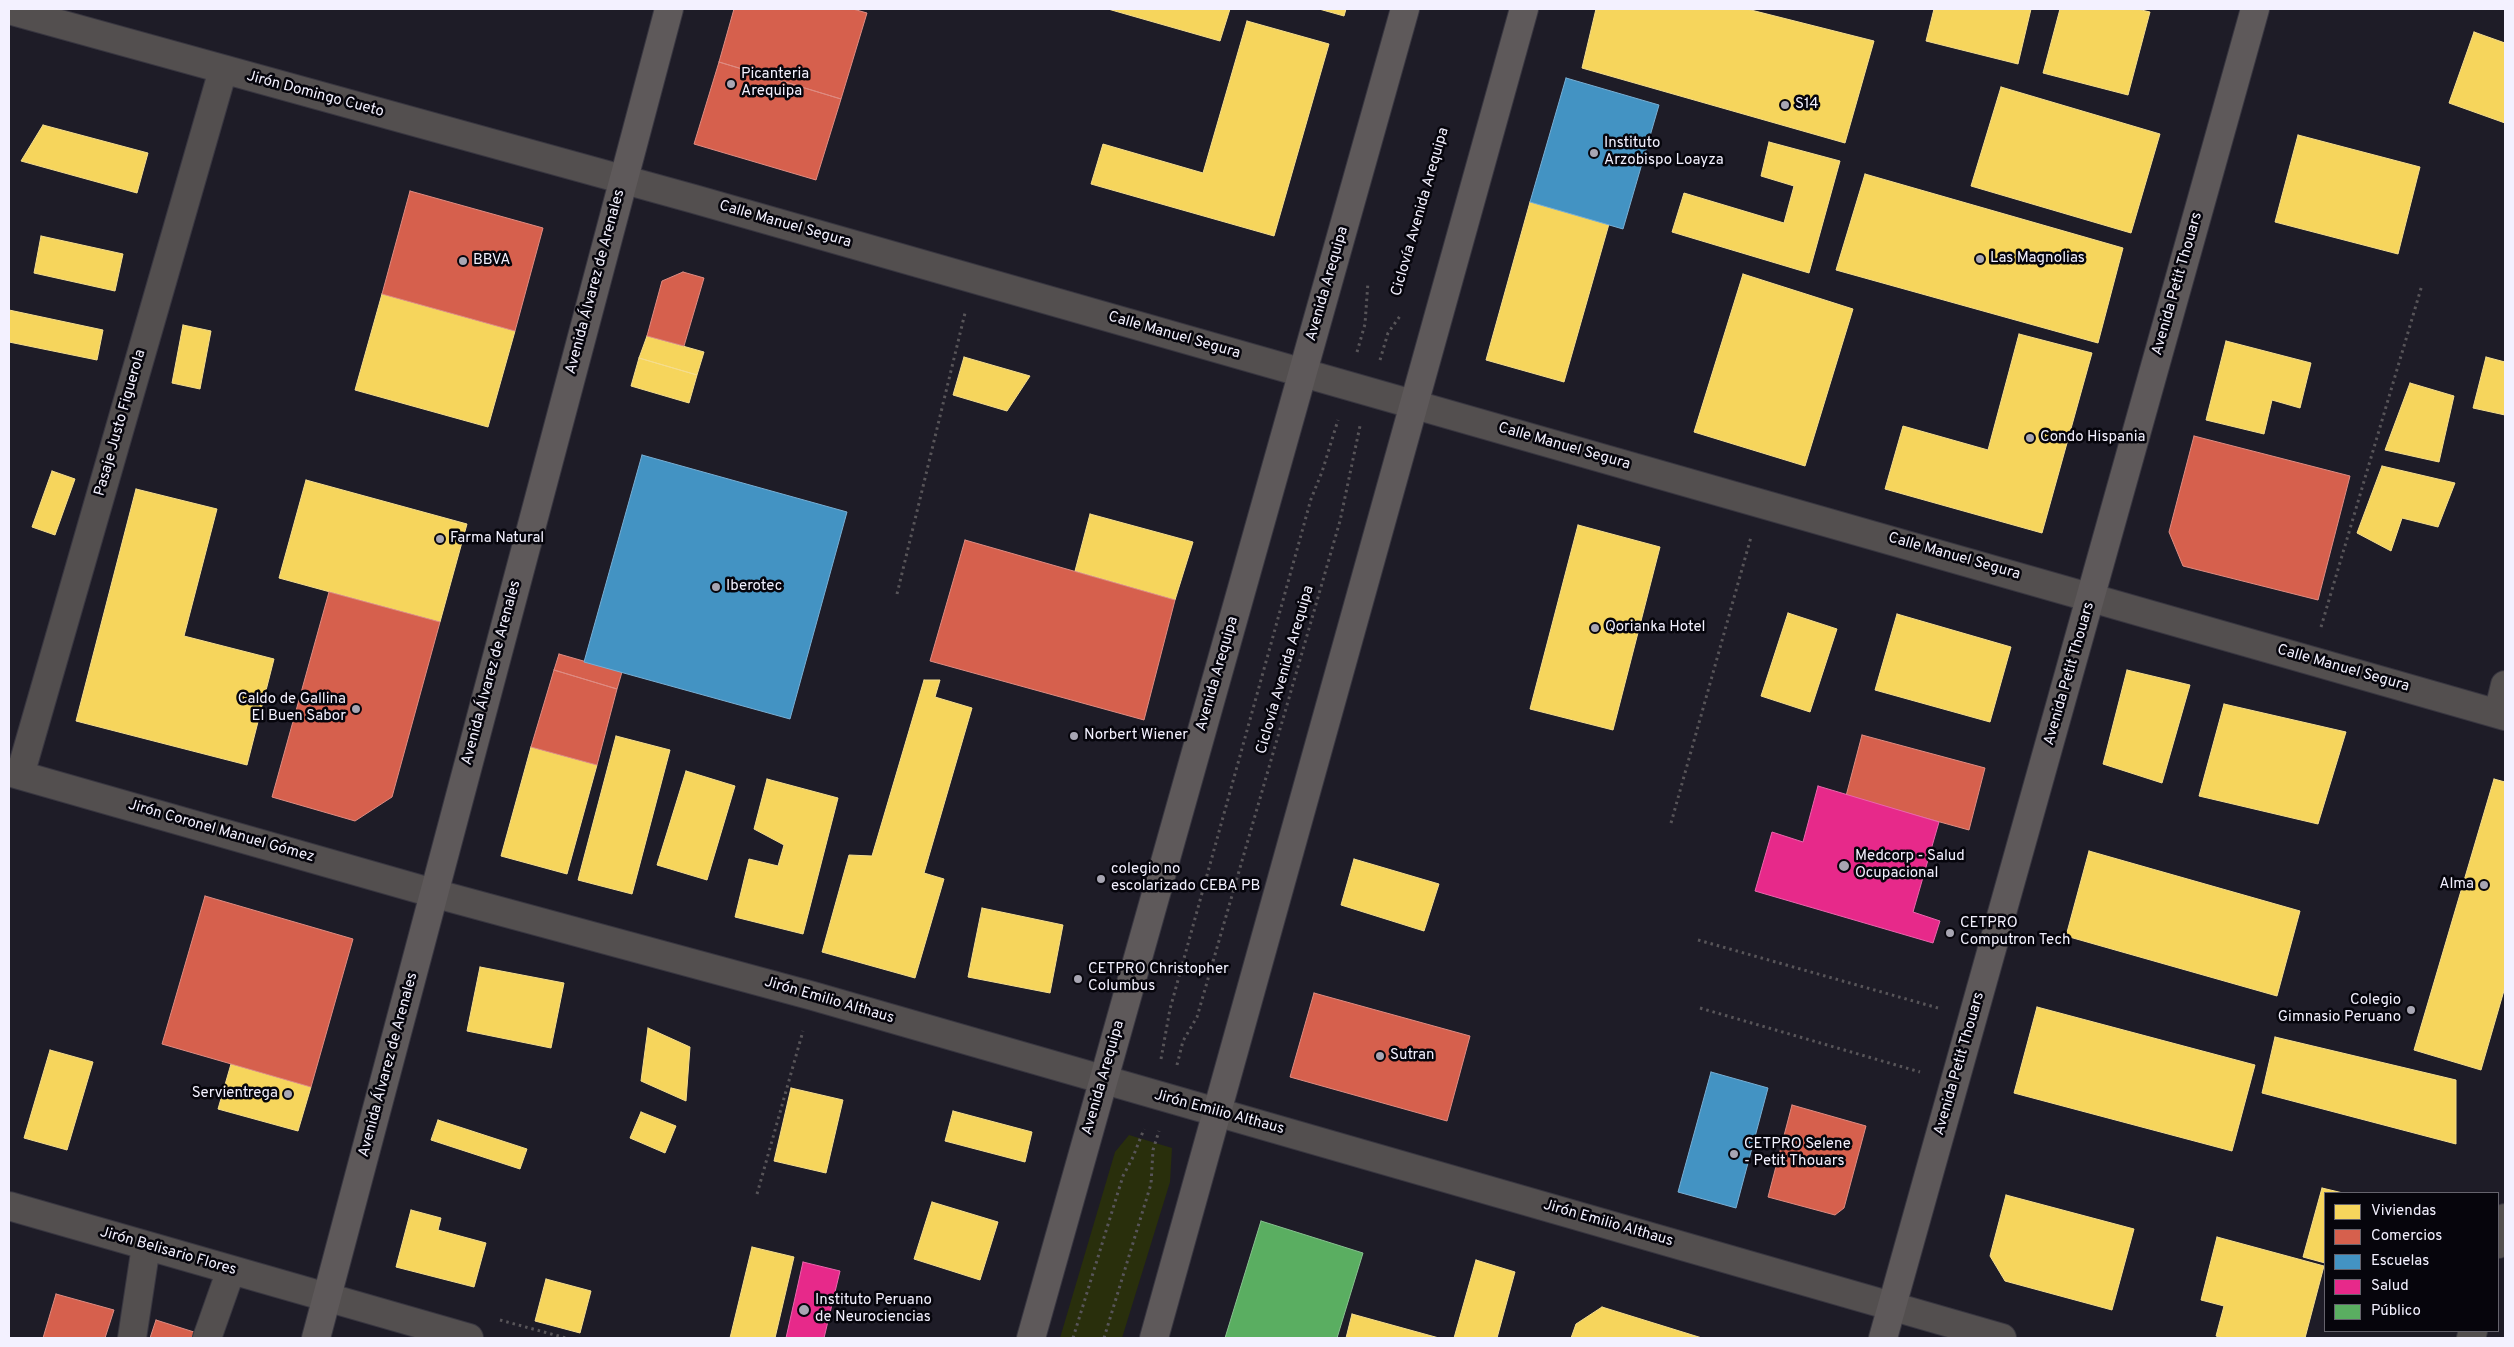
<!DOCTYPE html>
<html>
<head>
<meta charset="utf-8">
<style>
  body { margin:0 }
  #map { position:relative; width:2514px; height:1347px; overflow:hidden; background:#1e1c27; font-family:Overpass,sans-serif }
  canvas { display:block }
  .frame { position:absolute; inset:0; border:10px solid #f3f1ff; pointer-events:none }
  .legend { position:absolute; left:2324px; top:1192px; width:175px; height:140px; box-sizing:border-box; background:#06050c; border:1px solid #65636d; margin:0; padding:6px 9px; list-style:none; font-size:15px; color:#f3f1ff }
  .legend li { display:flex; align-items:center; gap:10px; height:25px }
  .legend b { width:25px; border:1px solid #65636d }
</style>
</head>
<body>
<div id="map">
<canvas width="2514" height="1347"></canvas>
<div class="frame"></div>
<ul class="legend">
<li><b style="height:14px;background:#f6d55c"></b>Viviendas</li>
<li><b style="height:14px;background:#d6604d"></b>Comercios</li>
<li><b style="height:14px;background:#4393c3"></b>Escuelas</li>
<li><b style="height:14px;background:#e7298a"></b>Salud</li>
<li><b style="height:14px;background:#5aae61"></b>Público</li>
</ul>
</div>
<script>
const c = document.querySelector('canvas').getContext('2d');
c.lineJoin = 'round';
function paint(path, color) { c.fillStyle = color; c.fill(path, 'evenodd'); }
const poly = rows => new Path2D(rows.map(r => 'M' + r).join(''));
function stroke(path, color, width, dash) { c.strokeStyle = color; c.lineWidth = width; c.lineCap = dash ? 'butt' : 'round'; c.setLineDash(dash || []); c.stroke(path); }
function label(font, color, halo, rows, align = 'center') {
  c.font = font + ' Overpass,sans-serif'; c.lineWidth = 5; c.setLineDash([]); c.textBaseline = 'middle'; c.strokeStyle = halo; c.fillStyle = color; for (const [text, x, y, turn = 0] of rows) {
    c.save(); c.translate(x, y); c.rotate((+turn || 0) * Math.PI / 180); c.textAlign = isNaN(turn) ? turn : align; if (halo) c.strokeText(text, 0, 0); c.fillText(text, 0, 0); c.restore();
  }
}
paint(poly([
  [1129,1135,1172,1148,1170,1182,1122,1338,1060,1338,1115,1152]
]), '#292f0c');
const homes = poly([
  [1108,9,1230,9,1220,41,1108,9],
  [1319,9,1346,9,1344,16,1319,9],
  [1596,9,1747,9,1874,41,1845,143,1582,68,1596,9],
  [1934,9,2031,9,2018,64,1926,41,1934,9],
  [2060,9,2137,9,2150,12,2128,95,2043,73,2060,9],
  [1247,21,1329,44,1274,236,1091,184,1103,144,1203,173,1247,21],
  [2474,32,2505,43,2505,123,2449,103,2474,32],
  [2001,87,2160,134,2131,233,1971,186,2001,87],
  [43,125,148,153,137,193,21,161,43,125],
  [2298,135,2420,167,2398,254,2275,222,2298,135],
  [1769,142,1840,161,1809,273,1672,232,1684,193,1784,223,1794,186,1761,176,1769,142],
  [1865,174,2123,248,2098,343,1836,270,1865,174],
  [1530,202,1609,224,1564,382,1486,360,1530,202],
  [41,236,123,254,115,291,34,273,41,236],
  [1743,274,1853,309,1805,466,1694,432,1743,274],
  [382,294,515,331,488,427,355,390,382,294],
  [9,310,103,330,97,360,9,342,9,310],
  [183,325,211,331,200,389,172,383,183,325],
  [2019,334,2092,353,2042,533,1885,489,1903,426,1988,450,2019,334],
  [647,336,704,352,697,375,639,358,647,336],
  [2226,341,2311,363,2300,408,2272,400,2264,434,2206,420,2226,341],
  [964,357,1030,376,1007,411,953,395,964,357],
  [2486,357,2505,362,2505,415,2473,408,2486,357],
  [639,358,697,375,689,403,631,386,639,358],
  [2410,383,2454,396,2439,462,2385,450,2410,383],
  [2382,466,2455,483,2438,527,2402,518,2391,551,2357,533,2382,466],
  [52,471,75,479,55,535,32,527,52,471],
  [306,480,467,524,440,622,279,578,306,480],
  [136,489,217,509,184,636,274,659,247,765,76,721,136,489],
  [1090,514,1193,542,1175,600,1075,571,1090,514],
  [1578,525,1660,547,1613,730,1530,709,1578,525],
  [1788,613,1837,629,1810,712,1761,696,1788,613],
  [1897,614,2011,647,1990,722,1875,690,1897,614],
  [2127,670,2190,685,2162,783,2103,764,2127,670],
  [924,680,940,680,935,697,972,708,924,873,944,879,915,978,822,952,849,855,872,856,924,680],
  [2224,704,2346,732,2318,824,2199,796,2224,704],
  [616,736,670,750,632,894,578,880,616,736],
  [531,747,597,765,567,874,501,856,531,747],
  [686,771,735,786,707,880,657,865,686,771],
  [767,779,838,798,803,934,735,917,749,859,778,866,784,845,754,829,767,779],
  [2494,779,2505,782,2505,987,2481,1070,2414,1050,2494,779],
  [2089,851,2300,911,2277,996,2066,936,2089,851],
  [1354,859,1439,884,1424,931,1341,905,1354,859],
  [982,908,1063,925,1050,993,968,977,982,908],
  [480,967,564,983,551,1048,467,1031,480,967],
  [2037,1007,2255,1065,2232,1151,2014,1093,2037,1007],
  [648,1028,690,1047,686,1101,641,1081,648,1028],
  [2275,1037,2456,1080,2456,1144,2262,1093,2275,1037],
  [50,1050,93,1062,67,1150,24,1138,50,1050],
  [231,1064,311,1087,298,1131,218,1109,231,1064],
  [791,1088,843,1100,826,1173,774,1161,791,1088],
  [953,1111,1032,1132,1025,1162,945,1141,953,1111],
  [641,1112,676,1126,665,1153,630,1138,641,1112],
  [438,1120,527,1149,520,1169,431,1140,438,1120],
  [2322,1188,2343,1193,2325,1193,2325,1263,2303,1257,2322,1188],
  [2006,1195,2134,1229,2112,1310,2005,1281,1990,1256,2006,1195],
  [932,1202,998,1222,980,1280,914,1259,932,1202],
  [411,1210,441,1218,438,1230,486,1243,474,1287,396,1267,411,1210],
  [2217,1237,2324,1266,2305,1338,2223,1338,2216,1336,2224,1306,2201,1300,2217,1237],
  [752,1247,794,1257,775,1338,730,1338,752,1247],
  [1476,1260,1515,1272,1497,1338,1454,1338,1476,1260],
  [546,1279,591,1291,580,1333,535,1321,546,1279],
  [1602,1307,1702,1338,1571,1338,1576,1324,1602,1307],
  [1352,1314,1439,1338,1346,1338,1352,1314]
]);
paint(homes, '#f6d55c');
stroke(homes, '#f5dd8d', 1);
const shops = poly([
  [734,9,853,9,867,13,841,99,719,62,734,9],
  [719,62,841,99,816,180,694,144,719,62],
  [410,191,543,228,515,331,382,294,410,191],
  [683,272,704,278,684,346,647,336,662,281,683,272],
  [2194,436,2350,476,2318,600,2183,566,2169,532,2194,436],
  [965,540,1175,600,1144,720,930,661,965,540],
  [329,592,440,622,392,797,355,821,272,797,329,592],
  [559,654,622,672,617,689,554,670,559,654],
  [554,670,617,689,597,765,531,747,554,670],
  [1862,735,1985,768,1969,830,1846,796,1862,735],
  [205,896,353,939,311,1087,162,1044,205,896],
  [1314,993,1470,1036,1447,1121,1290,1077,1314,993],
  [1792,1105,1866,1126,1844,1208,1835,1215,1768,1197,1792,1105],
  [56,1294,114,1310,105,1338,43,1338,56,1294],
  [156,1320,194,1332,192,1338,150,1338,156,1320]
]);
paint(shops, '#d6604d');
stroke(shops, '#df8c82', 1);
const schools = poly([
  [1566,78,1659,105,1623,229,1530,202,1566,78],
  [642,455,847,512,790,719,584,662,642,455],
  [1711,1072,1768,1088,1736,1208,1678,1192,1711,1072]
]);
paint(schools, '#4393c3');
stroke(schools, '#78afd5', 1);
const health = poly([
  [1818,786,1939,822,1913,912,1940,921,1933,943,1755,891,1772,832,1803,842,1818,786],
  [803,1262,840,1271,824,1338,786,1338,803,1262]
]);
paint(health, '#e7298a');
stroke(health, '#eb65ad', 1);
const public = poly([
  [1261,1221,1363,1253,1337,1338,1225,1338,1261,1221]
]);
paint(public, '#5aae61');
stroke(public, '#88c290', 1);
const minor = poly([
  [9,10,694,199,2505,716],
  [2498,714,2505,685],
  [9,772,433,893,813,996,2002,1338],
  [20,775,223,70],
  [9,1206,469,1338],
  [2498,1244,2505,1218],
  [132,1338,146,1246],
  [207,1338,231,1270],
  [2471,1338,2473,1331]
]);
const major = poly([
  [316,1338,669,9],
  [1031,1338,1405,9],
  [1154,1338,1524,9],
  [1883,1338,2255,9]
]);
stroke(minor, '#383640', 30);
stroke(major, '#383640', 30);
stroke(poly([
  [1357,352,1365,324,1368,282],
  [1380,360,1388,333,1400,316],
  [897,594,965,313],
  [2321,627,2422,285],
  [1671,823,1751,537],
  [1698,940,1938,1008],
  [1700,1008,1920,1072],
  [1161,1059,1170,1009,1311,499,1322,472,1338,420],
  [1177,1065,1183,1041,1197,1017,1340,521,1360,426],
  [757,1194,803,1031],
  [500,1320,566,1338],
  [1073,1338,1123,1176,1133,1157,1144,1129],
  [1104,1338,1151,1184,1153,1150,1159,1131]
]), '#585559', 3, [2.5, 4]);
stroke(minor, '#534f4f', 28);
stroke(major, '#5e595a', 28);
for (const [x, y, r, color] of [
  [731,84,5,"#a8a6b3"],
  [1785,105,5,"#a8a6b3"],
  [1594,153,5,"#a8a6b3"],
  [1980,259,5,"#a8a6b3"],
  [463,261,5,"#a8a6b3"],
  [2030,438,5,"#a8a6b3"],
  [440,539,5,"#a8a6b3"],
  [716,587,5,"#a8a6b3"],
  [1595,628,5,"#a8a6b3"],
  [356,709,5,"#a8a6b3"],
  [1074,736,5,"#a8a6b3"],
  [1844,866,6,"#a8a6b3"],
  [1101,879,5,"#a8a6b3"],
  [2484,885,5,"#a8a6b3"],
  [1950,933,5,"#a8a6b3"],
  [1078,979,5,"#a8a6b3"],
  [2411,1010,5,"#a8a6b3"],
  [1380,1056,5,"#a8a6b3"],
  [288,1094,5,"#a8a6b3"],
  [1734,1154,5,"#a8a6b3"],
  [804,1310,6,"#a8a6b3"]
]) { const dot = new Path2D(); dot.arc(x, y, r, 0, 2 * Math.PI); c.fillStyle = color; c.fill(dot); stroke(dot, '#06050c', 2); }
label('15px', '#f3f1ff', '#06050c', [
  ["Picanteria",741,75],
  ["Arequipa",741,92],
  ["S14",1795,105],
  ["Instituto",1604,144],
  ["Arzobispo Loayza",1604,161],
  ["Las Magnolias",1990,259],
  ["BBVA",473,261],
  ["Condo Hispania",2040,438],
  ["Farma Natural",450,539],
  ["Iberotec",726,587],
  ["Qorianka Hotel",1605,628],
  ["Caldo de Gallina",346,700,"right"],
  ["El Buen Sabor",346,717,"right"],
  ["Norbert Wiener",1084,736],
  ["Medcorp - Salud",1855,857],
  ["Ocupacional",1855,874],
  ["colegio no",1111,870],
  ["escolarizado CEBA PB",1111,887],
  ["Alma",2474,885,"right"],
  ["CETPRO",1960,924],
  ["Computron Tech",1960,941],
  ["CETPRO Christopher",1088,970],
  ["Columbus",1088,987],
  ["Colegio",2401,1001,"right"],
  ["Gimnasio Peruano",2401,1018,"right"],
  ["Sutran",1390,1056],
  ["Servientrega",278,1094,"right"],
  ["CETPRO Selene",1744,1145],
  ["- Petit Thouars",1744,1162],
  ["Instituto Peruano",815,1301],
  ["de Neurociencias",815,1318]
], 'left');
label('15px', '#f3f1ff', '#06050c', [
  ["Jirón Domingo Cueto",315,95,15],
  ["Ciclovía Avenida Arequipa",1421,212,-74],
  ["Calle Manuel Segura",785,225,16],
  ["Avenida Álvarez de Arenales",596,282,-75],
  ["Avenida Arequipa",1328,284,-74],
  ["Avenida Petit Thouars",2178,284,-74],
  ["Calle Manuel Segura",1174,336,16],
  ["Pasaje Justo Figuerola",121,423,-74],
  ["Calle Manuel Segura",1564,447,16],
  ["Calle Manuel Segura",1954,557,16],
  ["Calle Manuel Segura",2343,669,16],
  ["Ciclovía Avenida Arequipa",1286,670,-74],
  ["Avenida Álvarez de Arenales",492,673,-75],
  ["Avenida Arequipa",1218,674,-74],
  ["Avenida Petit Thouars",2070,674,-74],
  ["Jirón Coronel Manuel Gómez",221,832,16],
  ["Jirón Emilio Althaus",829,1001,16],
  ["Avenida Petit Thouars",1960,1064,-74],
  ["Avenida Álvarez de Arenales",389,1065,-75],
  ["Avenida Arequipa",1104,1078,-74],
  ["Jirón Emilio Althaus",1219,1113,15],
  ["Jirón Emilio Althaus",1608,1224,16],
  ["Jirón Belisario Flores",168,1252,16]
]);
</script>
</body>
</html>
